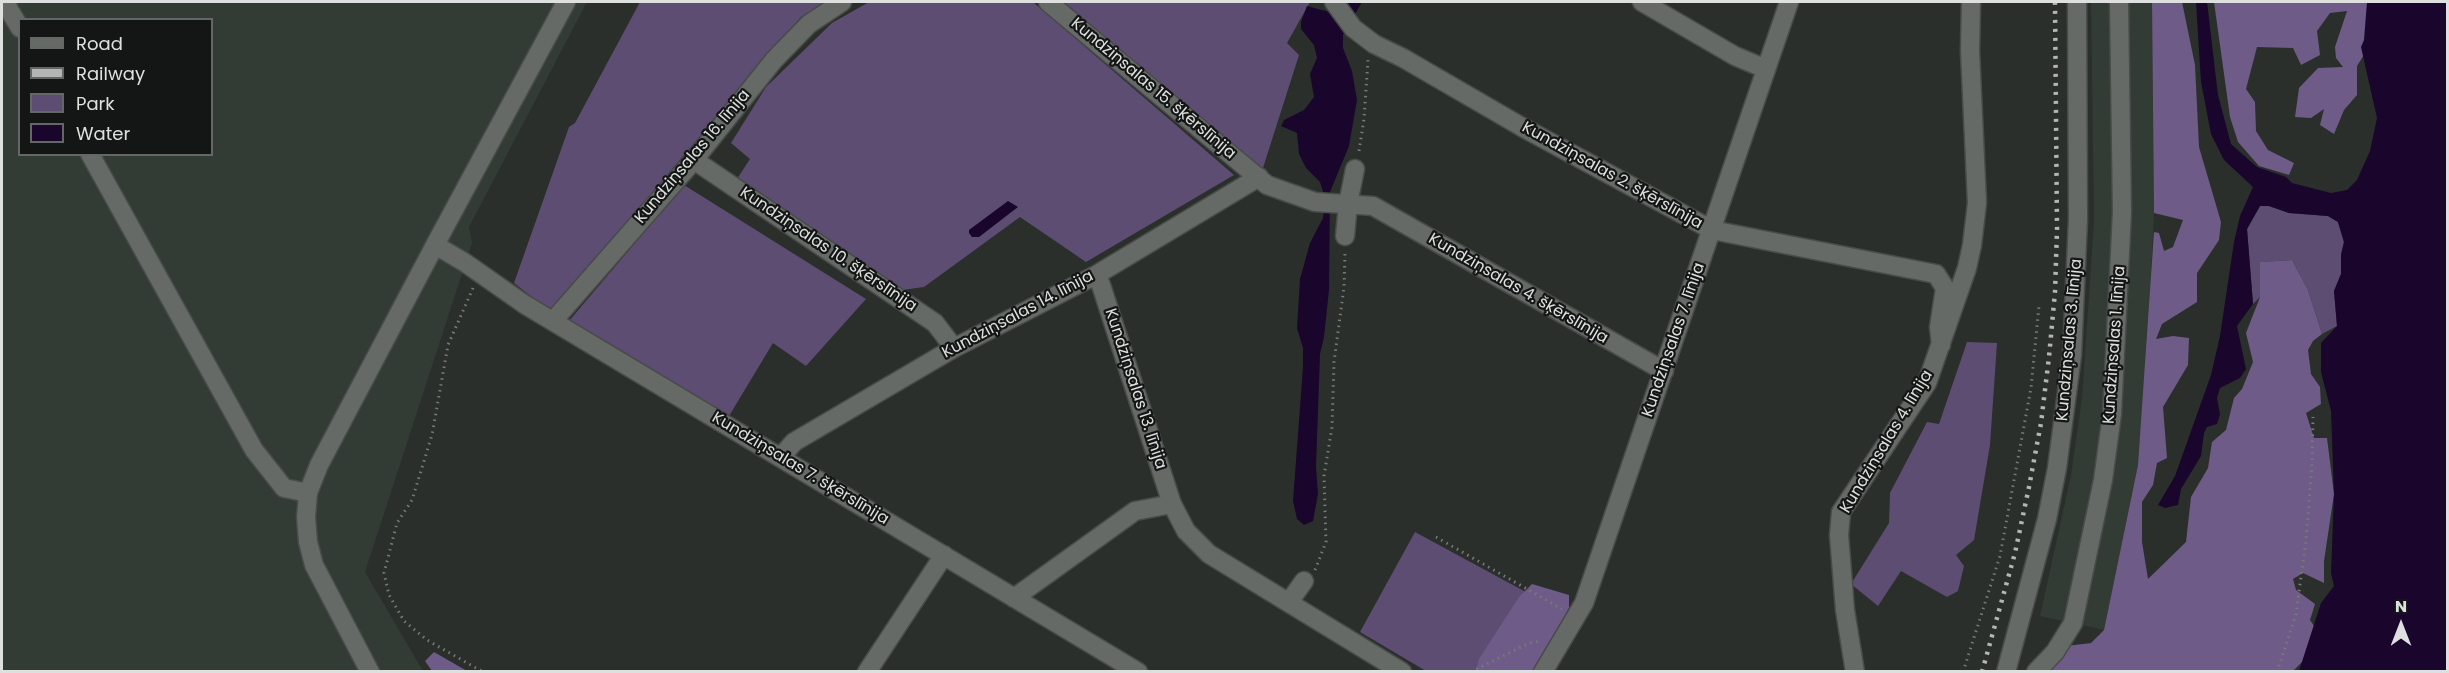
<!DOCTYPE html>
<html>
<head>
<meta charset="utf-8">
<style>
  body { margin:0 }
  #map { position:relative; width:2449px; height:673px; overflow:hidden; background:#2a2f2c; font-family:Poppins,sans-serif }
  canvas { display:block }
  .frame { position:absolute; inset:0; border:3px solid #dde0de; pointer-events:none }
  .legend { position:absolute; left:18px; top:18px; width:195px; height:138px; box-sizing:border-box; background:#141615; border:2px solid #646765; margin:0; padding:8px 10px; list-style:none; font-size:18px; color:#dde0de }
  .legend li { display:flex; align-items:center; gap:12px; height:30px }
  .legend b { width:30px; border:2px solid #646765 }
  .north { position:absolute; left:2371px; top:595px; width:60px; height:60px; -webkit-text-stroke:4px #141615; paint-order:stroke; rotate:0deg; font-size:16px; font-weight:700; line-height:24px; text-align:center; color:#dde0de }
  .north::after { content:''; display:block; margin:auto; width:21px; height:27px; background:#dde0de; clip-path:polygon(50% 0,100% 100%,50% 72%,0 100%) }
</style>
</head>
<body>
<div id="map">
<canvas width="2449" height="673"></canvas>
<div class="frame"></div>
<ul class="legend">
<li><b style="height:8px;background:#656a67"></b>Road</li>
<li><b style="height:8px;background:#b3b6b4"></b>Railway</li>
<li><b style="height:16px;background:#5d4d72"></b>Park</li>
<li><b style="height:16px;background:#1a062c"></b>Water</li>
</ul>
<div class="north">N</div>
</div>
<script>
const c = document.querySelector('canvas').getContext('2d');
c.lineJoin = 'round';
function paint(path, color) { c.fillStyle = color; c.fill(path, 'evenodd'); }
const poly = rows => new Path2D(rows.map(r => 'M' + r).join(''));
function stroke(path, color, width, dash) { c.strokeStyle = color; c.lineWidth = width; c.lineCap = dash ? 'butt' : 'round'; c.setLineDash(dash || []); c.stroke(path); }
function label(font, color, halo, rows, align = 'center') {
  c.font = font + ' Poppins,sans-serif'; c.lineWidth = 4.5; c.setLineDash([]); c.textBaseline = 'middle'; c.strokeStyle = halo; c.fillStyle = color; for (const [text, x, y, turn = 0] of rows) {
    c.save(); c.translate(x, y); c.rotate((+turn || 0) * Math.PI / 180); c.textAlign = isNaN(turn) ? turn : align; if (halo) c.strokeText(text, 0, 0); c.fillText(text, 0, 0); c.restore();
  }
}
paint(poly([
  [2,2,587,2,469,227,472,243,365,572,423,671,2,671],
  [20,20,212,20,212,154,20,154],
  [2091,2,2152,2,2154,213,2146,379,2138,465,2104,630,2040,616,2071,475,2082,398,2094,222]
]), '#323b34');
paint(poly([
  [640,2,827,2,801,17,551,312,514,283,569,127,575,123],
  [869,2,1033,2,1234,175,1086,262,1020,217,924,287,895,291,735,182,750,159,731,143,766,87,832,23],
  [1057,2,1310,2,1287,43,1299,55,1262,171],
  [684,185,866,299,806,366,773,343,729,416,569,321],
  [2260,206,2269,206,2289,213,2328,216,2338,222,2344,242,2341,255,2341,274,2334,291,2337,326,2322,334,2308,290,2292,260,2261,262,2260,297,2253,304,2247,229],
  [1967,342,1997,343,1990,445,1974,540,1956,555,1964,566,1958,591,1947,597,1901,571,1878,606,1851,584,1889,523,1890,493,1927,422,1939,424],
  [1415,532,1572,617,1538,671,1426,671,1360,632]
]), '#5d4d72');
paint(poly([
  [2152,2,2182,2,2195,65,2199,147,2221,222,2219,240,2197,273,2197,302,2162,324,2156,339,2173,336,2189,338,2188,365,2163,407,2167,458,2157,463,2153,485,2142,502,2142,542,2148,579,2186,542,2191,497,2208,468,2212,442,2226,430,2234,398,2242,389,2253,362,2246,333,2260,297,2260,262,2292,260,2308,290,2322,334,2313,341,2308,350,2311,374,2320,387,2321,404,2306,413,2314,438,2327,438,2334,494,2324,561,2324,583,2303,573,2293,579,2296,590,2315,604,2310,620,2322,638,2312,652,2293,671,2051,672,2066,646,2091,643,2104,630,2138,465,2154,232,2159,233,2164,251,2173,247,2183,220,2154,213],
  [2214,2,2371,2,2373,40,2357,66,2357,95,2344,110,2334,134,2320,125,2324,109,2311,118,2295,117,2299,88,2318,68,2343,67,2336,58,2335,47,2347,11,2330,13,2317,31,2320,55,2301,65,2293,48,2257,47,2246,89,2255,102,2256,131,2268,150,2294,163,2289,175,2259,166,2238,142,2230,117],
  [1532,584,1569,595,1569,608,1541,658,1532,671,1476,671,1479,659,1519,597],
  [434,652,467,671,432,671,425,661]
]), '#6f5b87');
paint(poly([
  [1343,2,1362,2,1343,35,1343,48,1352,71,1357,100,1349,146,1330,192,1329,290,1324,337,1320,354,1316,467,1318,494,1313,521,1304,525,1297,519,1293,501,1303,367,1303,348,1297,328,1300,279,1310,243,1323,218,1326,201,1320,182,1306,168,1299,154,1297,133,1281,126,1284,120,1304,110,1314,97,1310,74,1317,58,1314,45,1301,29,1301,22,1307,6,1333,13],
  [2196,2,2207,2,2218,95,2231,144,2257,167,2286,177,2292,183,2331,193,2347,190,2357,180,2370,151,2377,118,2361,47,2364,40,2367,2,2447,2,2447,671,2299,671,2321,603,2334,586,2331,573,2334,494,2331,411,2321,372,2321,343,2337,326,2334,291,2341,274,2341,255,2344,242,2338,222,2328,216,2289,213,2269,206,2260,206,2247,229,2253,304,2237,326,2246,369,2240,378,2220,388,2217,398,2220,414,2217,424,2207,427,2204,433,2201,456,2181,489,2178,505,2165,508,2158,505,2175,476,2211,375,2220,336,2234,242,2240,216,2253,187,2224,160,2211,134,2201,82],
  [1008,201,1018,207,979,237,972,237,969,233,969,230]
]), '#1a062c');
const minor = poly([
  [7,2,8,8,20,28],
  [1048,2,1267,185,1315,202,1373,206,1664,371],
  [1334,2,1353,28,1374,44,1403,58,1522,127,1712,230,1936,274,1945,288,1939,327,1941,345],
  [1642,2,1735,56,1766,69],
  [90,154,254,450,284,488,308,493],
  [694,160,935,323,954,348],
  [1345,236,1348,204,1355,169],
  [435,245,464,262,524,304,1138,672],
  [1096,275,1101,285,1172,504,1186,531,1209,554,1402,672],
  [553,321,694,160,774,60,809,24,842,2],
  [781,457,794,442,954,348,1096,275,1259,177],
  [1014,598,1135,511,1172,504],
  [1289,602,1304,581],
  [370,672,314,565,308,542,306,517,308,493,319,465,435,245,566,2],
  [867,672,944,555],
  [1543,672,1584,603,1789,2],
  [1855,672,1845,610,1839,535,1841,512,1927,383,1967,268,1972,245,1977,203,1970,51,1971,2],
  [2006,672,2047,519,2057,468,2072,355,2078,219,2077,2],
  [2036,672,2055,652,2073,623,2103,480,2112,414,2122,212,2119,2]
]);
stroke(minor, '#484b49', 21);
stroke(poly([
  [1359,151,1364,119,1368,60],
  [473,288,448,345,432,435,412,500,397,523,384,573,389,595,404,621,427,640,483,672],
  [1436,537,1562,609],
  [1315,570,1326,542,1324,476,1332,427,1334,362,1344,287,1345,253],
  [1471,672,1529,643,1541,641],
  [1963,672,2000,556,2031,388,2039,306],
  [2277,672,2296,614,2306,540,2312,465,2313,417]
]), '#767a78', 3, [1.5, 4.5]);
stroke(minor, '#656a67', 18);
stroke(poly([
  [1982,672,2015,553,2029,487,2041,423,2049,357,2055,292,2057,229,2055,2]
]), '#b3b6b4', 4.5, [3, 6]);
label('16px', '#dde0de', '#141615', [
  ["Kundziņsalas 15. šķērslīnija",1153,89,40],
  ["Kundziņsalas 16. līnija",693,157,-50],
  ["Kundziņsalas 2. šķērslīnija",1612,176,29],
  ["Kundziņsalas 10. šķērslīnija",828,250,34],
  ["Kundziņsalas 4. šķērslīnija",1518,289,30],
  ["Kundziņsalas 14. līnija",1018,315,-28],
  ["Kundziņsalas 7. līnija",1674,340,-71],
  ["Kundziņsalas 3. līnija",2070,340,-85],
  ["Kundziņsalas 1. līnija",2115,345,-86],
  ["Kundziņsalas 13. līnija",1135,389,72],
  ["Kundziņsalas 4. līnija",1887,442,-59],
  ["Kundziņsalas 7. šķērslīnija",800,469,31]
]);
</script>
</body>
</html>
